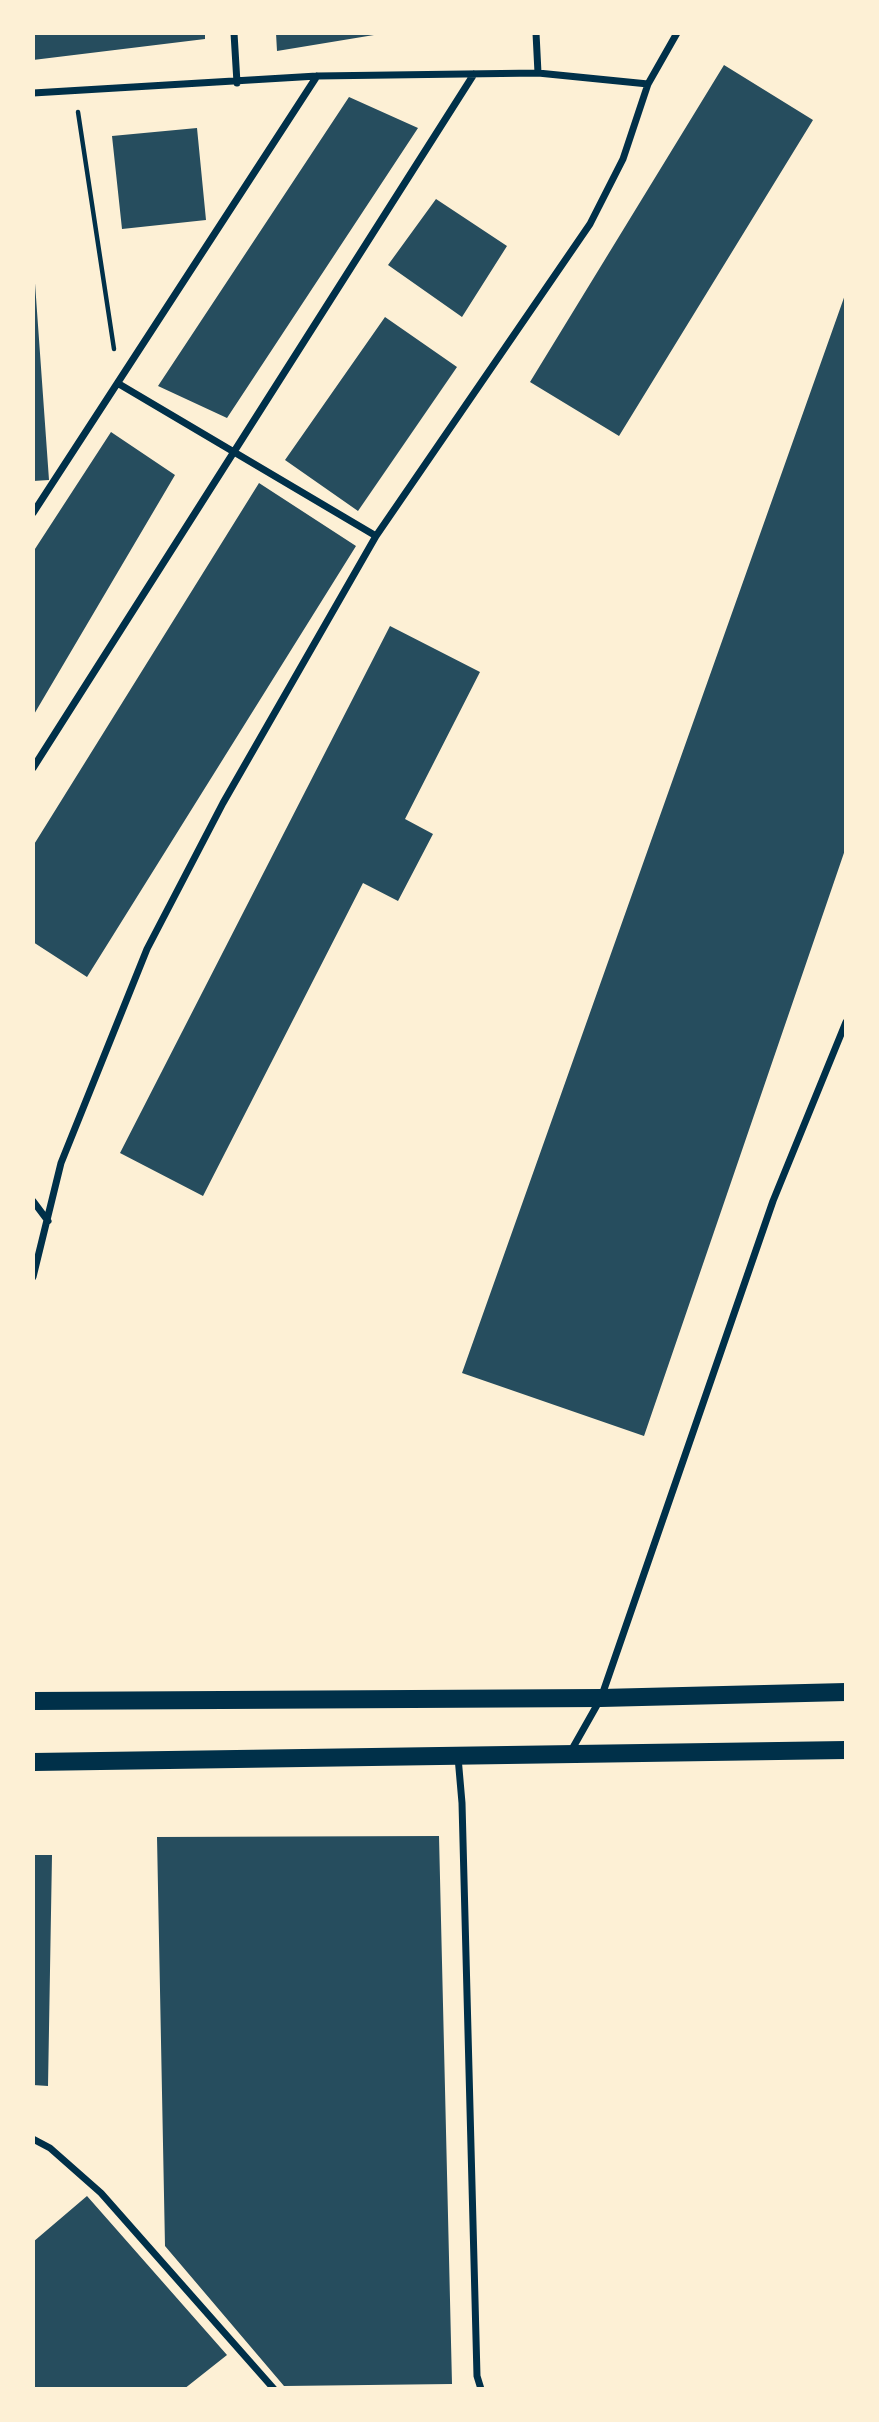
<!DOCTYPE html>
<html>
<head>
<meta charset="utf-8">
<style>
  body { margin:0 }
  #map { position:relative; width:879px; height:2422px; overflow:hidden; background:#fdf0d5; font-family:"Public Sans",sans-serif }
  canvas { display:block }
  .frame { position:absolute; inset:0; border:35px solid #fdf0d5; pointer-events:none }
</style>
</head>
<body>
<div id="map">
<canvas width="879" height="2422"></canvas>
<div class="frame"></div>
</div>
<script>
const c = document.querySelector('canvas').getContext('2d');
c.lineJoin = 'round';
function paint(path, color) { c.fillStyle = color; c.fill(path, 'evenodd'); }
const poly = rows => new Path2D(rows.map(r => 'M' + r).join(''));
function stroke(path, color, width, dash) { c.strokeStyle = color; c.lineWidth = width; c.lineCap = dash ? 'butt' : 'round'; c.setLineDash(dash || []); c.stroke(path); }
paint(poly([
  [33,33,205,33,205,39,33,60],
  [276,33,374,33,374,35,277,51],
  [724,65,813,120,619,436,530,382],
  [349,97,418,128,227,418,158,386],
  [197,128,206,220,122,229,112,136],
  [436,199,507,246,462,317,388,265],
  [33,255,49,480,33,481],
  [846,292,846,847,644,1436,462,1373],
  [385,317,457,367,358,511,285,460],
  [111,432,175,475,33,716,33,552],
  [259,483,356,546,87,977,33,942,33,846],
  [390,626,480,672,405,819,433,834,398,901,363,883,203,1196,120,1153],
  [439,1836,452,2384,284,2386,165,2246,157,1837],
  [33,1855,52,1855,48,2086,33,2085],
  [87,2196,227,2355,184,2389,33,2389,33,2242]
]), '#264d5e');
stroke(poly([
  [78,112,114,349]
]), '#003049', 4.5);
stroke(poly([
  [234,33,237,83],
  [536,33,538,73],
  [33,93,317,76,538,73,648,84],
  [119,384,376,536],
  [33,513,317,76],
  [33,768,474,74],
  [33,1201,48,1221],
  [33,1277,61,1163,147,949,223,803,376,536,590,224,623,159,648,84,677,33],
  [571,1751,601,1698,773,1201,846,1022],
  [458,1757,462,1803,477,2376,481,2389],
  [33,2139,50,2148,101,2193,274,2389]
]), '#003049', 7);
stroke(poly([
  [33,1701,601,1698,846,1692],
  [33,1762,846,1750]
]), '#003049', 18);
</script>
</body>
</html>
